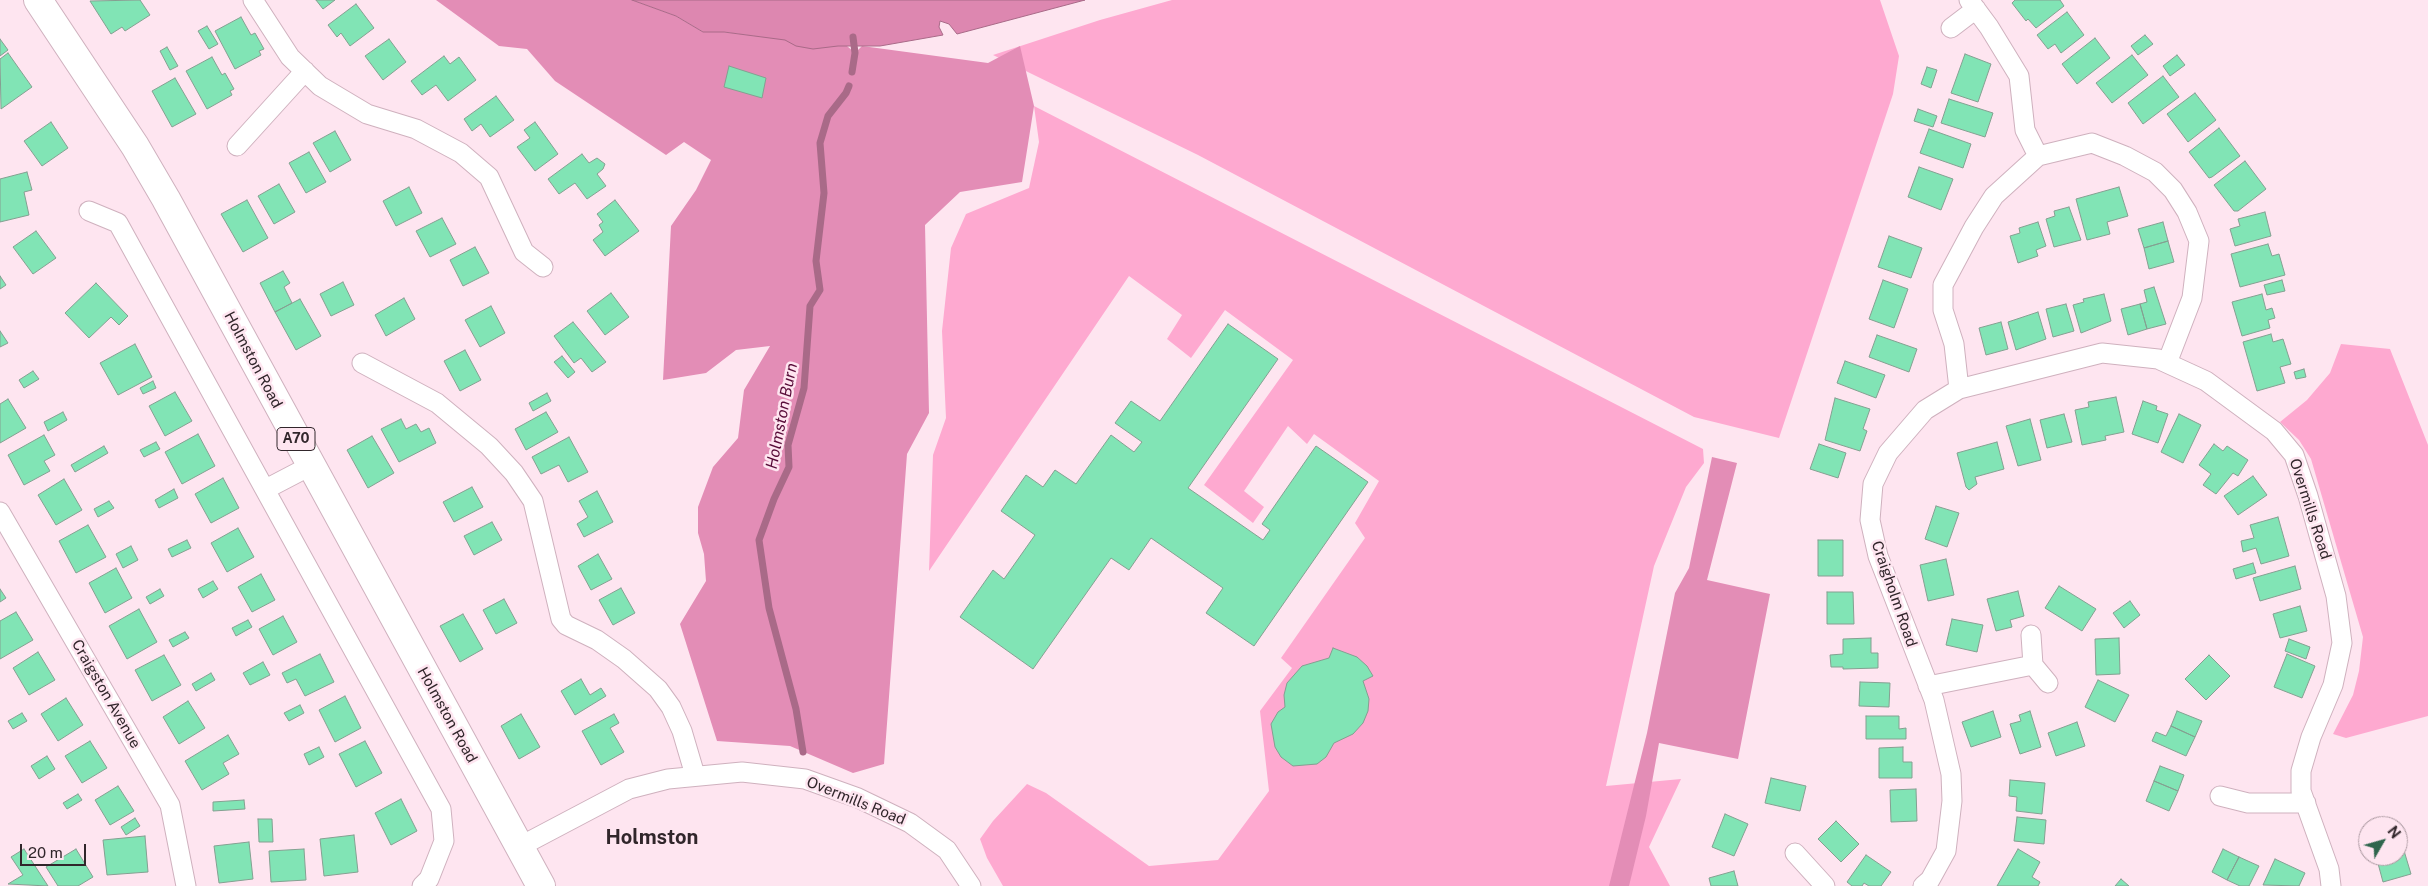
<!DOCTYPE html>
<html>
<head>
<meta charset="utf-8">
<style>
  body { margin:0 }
  #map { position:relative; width:2428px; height:886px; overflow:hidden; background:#fee5f0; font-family:"Public Sans",sans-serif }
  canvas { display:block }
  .north { position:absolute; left:2358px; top:816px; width:50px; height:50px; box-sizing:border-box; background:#fee5f0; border:1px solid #ac99a1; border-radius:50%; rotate:52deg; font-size:14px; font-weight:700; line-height:20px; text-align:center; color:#31262b }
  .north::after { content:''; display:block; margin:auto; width:18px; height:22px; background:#2e654c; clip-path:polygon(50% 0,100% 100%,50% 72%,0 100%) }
  .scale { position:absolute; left:20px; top:844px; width:66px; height:22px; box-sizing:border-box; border:2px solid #31262b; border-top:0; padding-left:6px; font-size:15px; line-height:18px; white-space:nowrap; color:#31262b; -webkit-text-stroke:4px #fee5f0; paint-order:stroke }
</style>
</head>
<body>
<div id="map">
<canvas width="2428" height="886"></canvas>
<div class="north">N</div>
<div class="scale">20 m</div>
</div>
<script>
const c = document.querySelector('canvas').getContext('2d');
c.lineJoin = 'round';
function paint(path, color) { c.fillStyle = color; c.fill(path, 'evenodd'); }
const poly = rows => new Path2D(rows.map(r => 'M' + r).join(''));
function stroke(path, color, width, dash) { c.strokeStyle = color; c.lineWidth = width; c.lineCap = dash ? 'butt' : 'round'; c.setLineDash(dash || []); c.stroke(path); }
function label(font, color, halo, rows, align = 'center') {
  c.font = font + ' "Public Sans",sans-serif'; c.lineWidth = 5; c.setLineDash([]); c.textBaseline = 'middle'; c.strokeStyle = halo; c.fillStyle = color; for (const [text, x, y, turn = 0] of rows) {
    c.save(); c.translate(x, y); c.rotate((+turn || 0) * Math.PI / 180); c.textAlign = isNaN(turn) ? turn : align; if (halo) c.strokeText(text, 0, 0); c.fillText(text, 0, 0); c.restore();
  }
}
paint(poly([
  [1172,0,1880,0,1899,56,1893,94,1779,438,1694,417,1198,155,993,55,1100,20],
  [1034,106,1703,449,1704,463,1686,487,1654,566,1606,786,1681,779,1649,847,1670,886,1003,886,987,858,980,839,993,821,1027,784,1046,793,1149,866,1218,860,1269,791,1260,711,1292,668,1281,658,1365,538,1355,523,1379,481,1314,434,1307,444,1288,426,1244,491,1264,507,1253,523,1204,485,1293,360,1225,310,1191,358,1167,339,1182,315,1129,276,929,571,933,455,946,418,942,331,951,248,966,214,1029,188,1039,142],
  [2341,344,2390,349,2428,445,2428,716,2346,738,2333,734,2353,695,2359,671,2363,637,2311,459,2299,440,2280,422,2307,400,2330,373]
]), '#fea9d0');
paint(poly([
  [436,0,632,0,676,16,703,32,724,32,847,46,855,53,862,46,988,63,1020,46,1034,106,1022,182,960,192,925,225,929,413,907,454,884,764,853,773,790,746,717,741,680,624,706,581,704,554,698,533,698,507,713,467,738,438,744,390,770,346,736,350,706,373,663,380,671,226,696,190,711,160,684,142,666,155,555,81,527,49,499,46],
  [1712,457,1737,463,1707,580,1770,594,1738,759,1659,743,1646,816,1629,886,1609,886,1647,733,1675,593,1689,568]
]), '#e38db6');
const water = poly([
  [632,0,1085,0,957,34,949,24,940,21,939,27,943,35,880,46,838,46,813,49,796,46,785,40,724,32,703,32,676,16,632,0]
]);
paint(water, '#dd87b0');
stroke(water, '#a96a88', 1);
stroke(poly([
  [852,72,855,53,853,37],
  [803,752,796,709,769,608,759,540,774,499,789,467,788,445,804,388,810,306,820,290,816,261,824,193,820,143,828,116,846,93,849,86]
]), '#a96a88', 7);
const building = poly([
  [140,0,150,15,125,31,122,27,111,34,90,1,140,0],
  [316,0,335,0,323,9,316,0],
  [2015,0,2060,0,2064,6,2036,28,2028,19,2026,21,2012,3,2015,0],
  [356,4,374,28,350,46,341,33,337,37,328,25,356,4],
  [2067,12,2084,35,2061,53,2055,44,2048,49,2037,35,2067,12],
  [241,17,251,35,255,33,264,49,259,51,261,55,235,69,215,31,241,17],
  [207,26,218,44,209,49,198,31,207,26],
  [2145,35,2153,44,2138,55,2131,46,2145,35],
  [2095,38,2110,58,2077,84,2062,64,2095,38],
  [0,39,8,50,0,56,0,39],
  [389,39,406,62,383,80,365,56,389,39],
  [167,47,178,66,170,70,160,51,167,47],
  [8,53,32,87,1,109,0,59,8,53],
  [1965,54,1991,64,1978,102,1951,93,1965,54],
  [2132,55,2148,75,2112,103,2096,83,2132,55],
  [2177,55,2185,65,2170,76,2163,66,2177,55],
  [444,56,450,64,459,57,476,80,448,101,436,85,422,95,411,81,444,56],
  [212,57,222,75,225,73,234,89,230,91,232,95,207,109,186,71,212,57],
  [729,66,766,78,762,98,724,87,729,66],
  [1927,67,1937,70,1931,88,1921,84,1927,67],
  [2163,76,2179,97,2143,124,2128,103,2163,76],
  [175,78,196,114,172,127,152,91,175,78],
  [2195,93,2216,120,2188,142,2167,114,2195,93],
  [496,96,514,120,490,137,481,124,472,131,464,119,496,96],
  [1949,99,1993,113,1985,137,1941,123,1949,99],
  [1918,109,1937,116,1933,127,1914,121,1918,109],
  [51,122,68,148,42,166,24,141,51,122],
  [535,122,558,154,535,171,517,147,530,138,524,130,535,122],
  [2219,128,2240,156,2212,177,2209,178,2189,152,2219,128],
  [1929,129,1971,144,1963,168,1920,153,1929,129],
  [335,131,351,160,330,172,313,143,335,131],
  [309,152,326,182,306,193,289,163,309,152],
  [582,154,589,163,597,158,605,164,603,169,597,174,606,186,587,199,575,183,559,194,548,179,582,154],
  [2245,161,2266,189,2238,211,2234,211,2214,185,2245,161],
  [1919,167,1953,179,1941,210,1908,197,1919,167],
  [27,172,32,190,24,192,29,215,0,222,0,179,27,172],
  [279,184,295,212,274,224,258,196,279,184],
  [409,187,422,213,396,226,383,201,409,187],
  [2119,187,2128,216,2107,222,2110,234,2087,240,2076,199,2119,187],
  [247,200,268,238,243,252,221,214,247,200],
  [615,200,639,231,605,256,593,240,603,232,599,225,603,222,597,214,615,200],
  [2069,207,2081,240,2054,247,2046,219,2055,216,2054,211,2069,207],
  [2265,212,2271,236,2235,246,2230,229,2240,226,2238,219,2265,212],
  [442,218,456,244,430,257,416,231,442,218],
  [2038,222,2046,246,2036,250,2038,256,2018,263,2010,236,2020,233,2019,228,2038,222],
  [2163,222,2168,241,2144,248,2138,229,2163,222],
  [36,231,56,258,33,274,13,247,36,231],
  [1889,236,1922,248,1911,278,1878,267,1889,236],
  [2168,241,2174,262,2149,269,2144,248,2168,241],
  [2268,244,2272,256,2279,254,2285,275,2240,287,2231,254,2268,244],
  [475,247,489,273,463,286,450,260,475,247],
  [283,271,290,283,284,287,292,303,275,312,260,283,283,271],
  [0,276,6,285,0,289,0,276],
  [1883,280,1908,289,1894,328,1869,319,1883,280],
  [2282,280,2285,291,2267,295,2264,285,2282,280],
  [343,282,354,305,331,316,320,294,343,282],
  [96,283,128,316,119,325,111,317,89,338,65,313,96,283],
  [2154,287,2166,324,2147,329,2140,304,2147,302,2144,290,2154,287],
  [611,293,629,317,605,335,587,311,611,293],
  [2104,294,2111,321,2081,333,2073,305,2084,302,2083,299,2104,294],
  [2262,294,2266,310,2272,308,2275,318,2268,320,2270,328,2242,336,2232,302,2262,294],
  [404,298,415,319,386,336,375,315,404,298],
  [300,299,321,336,296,350,275,312,300,299],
  [2066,304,2074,331,2053,337,2046,309,2066,304],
  [2140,304,2147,329,2128,335,2121,309,2140,304],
  [491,306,505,333,480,347,465,320,491,306],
  [2038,312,2046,339,2016,350,2008,322,2038,312],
  [573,322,606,362,592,372,581,358,574,363,554,336,573,322],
  [2001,322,2008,349,1986,355,1979,328,2001,322],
  [1228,324,1278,359,1188,488,1263,540,1270,530,1262,524,1316,446,1368,482,1254,646,1206,613,1223,588,1151,538,1129,570,1111,558,1033,669,960,617,993,570,1004,579,1035,535,1001,511,1026,475,1043,487,1055,470,1076,484,1111,435,1134,452,1142,442,1115,423,1131,401,1160,421,1228,324],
  [0,331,8,343,0,347,0,331],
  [2271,334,2273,342,2283,339,2291,364,2280,367,2285,383,2257,391,2243,342,2271,334],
  [1877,335,1917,349,1909,372,1869,357,1877,335],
  [135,344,152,377,118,395,100,363,135,344],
  [465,350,481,380,460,391,444,361,465,350],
  [562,356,575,372,568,378,554,362,562,356],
  [1845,361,1885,375,1876,398,1837,383,1845,361],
  [2304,369,2306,377,2296,379,2294,372,2304,369],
  [33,371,39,379,24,388,19,380,33,371],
  [153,381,156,388,143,394,140,388,153,381],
  [175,392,192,421,165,436,149,406,175,392],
  [547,393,551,401,533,411,529,403,547,393],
  [2116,397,2124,432,2105,436,2106,440,2082,445,2075,410,2089,407,2088,402,2116,397],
  [1835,398,1870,409,1863,429,1867,431,1860,451,1825,440,1835,398],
  [8,399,26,428,0,443,0,404,8,399],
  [2143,401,2157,406,2156,410,2168,414,2158,443,2132,434,2143,401],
  [63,412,67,420,48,431,44,422,63,412],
  [546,412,558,432,526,450,515,429,546,412],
  [2064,414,2072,442,2047,448,2040,420,2064,414],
  [2179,414,2201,425,2183,463,2161,452,2179,414],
  [401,419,406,429,416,424,421,432,429,428,436,443,399,462,381,429,401,419],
  [2030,419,2041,460,2018,466,2006,426,2030,419],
  [198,434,215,466,182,484,165,452,198,434],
  [44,435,55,455,44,461,50,471,24,485,8,455,44,435],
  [372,436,394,473,368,488,347,450,372,436],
  [569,437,588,472,568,482,559,465,541,474,532,457,569,437],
  [156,442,160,449,144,457,140,450,156,442],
  [1997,442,2004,469,1975,477,1977,484,1969,490,1966,487,1957,453,1997,442],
  [1819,444,1846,453,1838,478,1810,469,1819,444],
  [2214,444,2223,451,2227,446,2248,460,2238,476,2233,473,2216,494,2203,485,2211,474,2199,465,2214,444],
  [104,446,108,453,75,472,71,465,104,446],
  [2253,476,2267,495,2238,515,2224,496,2253,476],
  [223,478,239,508,211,523,195,494,223,478],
  [64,479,82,510,56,525,38,495,64,479],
  [472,487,483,507,454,522,443,502,472,487],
  [174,489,178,498,159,508,155,500,174,489],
  [597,491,613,522,584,537,577,524,588,517,579,501,597,491],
  [109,501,114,508,98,517,94,509,109,501],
  [1936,506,1959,513,1947,547,1925,539,1936,506],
  [2278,517,2289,556,2261,564,2256,548,2243,552,2241,541,2254,538,2250,525,2278,517],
  [492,522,502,540,474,555,464,536,492,522],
  [88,525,106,557,76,573,59,541,88,525],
  [238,528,254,557,227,572,211,543,238,528],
  [187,540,191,548,172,557,168,549,187,540],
  [1818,540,1843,540,1843,576,1818,576,1818,540],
  [131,546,138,560,123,568,116,554,131,546],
  [598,554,612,579,591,590,578,566,598,554],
  [1946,559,1954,595,1928,601,1920,565,1946,559],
  [2253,563,2256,573,2236,579,2233,569,2253,563],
  [2295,566,2301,589,2260,601,2253,578,2295,566],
  [116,568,132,598,105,613,89,583,116,568],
  [261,574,275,600,252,612,238,587,261,574],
  [213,581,218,589,203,598,198,589,213,581],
  [2059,586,2096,609,2082,631,2045,608,2059,586],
  [621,588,635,613,613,625,599,600,621,588],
  [0,589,6,598,0,602,0,589],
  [160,589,164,596,150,604,146,597,160,589],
  [2018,591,2024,616,2010,620,2012,627,1996,631,1987,599,2018,591],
  [1827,592,1853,592,1854,624,1827,624,1827,592],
  [504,599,517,623,496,634,483,610,504,599],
  [2130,601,2140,615,2124,628,2113,613,2130,601],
  [2300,606,2307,631,2280,638,2273,614,2300,606],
  [139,609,157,642,127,659,109,626,139,609],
  [16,612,33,640,0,659,0,621,16,612],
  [463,614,483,649,460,662,440,626,463,614],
  [283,616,297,642,273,655,259,629,283,616],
  [1952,619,1983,625,1977,652,1946,645,1952,619],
  [248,620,252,627,236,636,232,628,248,620],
  [185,632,189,638,173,647,169,640,185,632],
  [1871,638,1871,653,1878,653,1878,668,1843,669,1843,667,1831,667,1830,655,1843,654,1843,639,1871,638],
  [2119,638,2120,674,2096,675,2095,639,2119,638],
  [2289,639,2310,647,2306,659,2285,651,2289,639],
  [1333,648,1357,657,1367,666,1373,676,1363,681,1369,699,1368,711,1363,723,1353,734,1334,743,1326,757,1317,764,1293,766,1281,757,1275,747,1271,724,1278,712,1285,707,1284,695,1287,683,1302,666,1329,658,1333,648],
  [38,652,55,680,29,695,13,668,38,652],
  [320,654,334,682,305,696,296,679,287,683,282,673,320,654],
  [2287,654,2315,666,2302,698,2274,687,2287,654],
  [164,655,181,685,152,701,135,670,164,655],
  [2209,655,2230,676,2206,700,2185,679,2209,655],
  [263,662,270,675,250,685,243,673,263,662],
  [211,673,215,680,196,691,192,684,211,673],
  [581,679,590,695,601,688,606,696,575,715,561,691,581,679],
  [2098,680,2129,695,2115,722,2085,707,2098,680],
  [1860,682,1890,683,1889,707,1859,706,1860,682],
  [345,696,361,728,335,742,319,710,345,696],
  [66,698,83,725,58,741,41,714,66,698],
  [188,701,205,728,179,744,163,717,188,701],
  [300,705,304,713,289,721,284,713,300,705],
  [1993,711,2001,737,1971,747,1962,722,1993,711],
  [2030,711,2041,747,2020,754,2010,724,2021,721,2019,715,2030,711],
  [2177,711,2202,721,2195,737,2171,726,2177,711],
  [22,713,27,721,13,729,8,721,22,713],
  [521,714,540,747,519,759,501,726,521,714],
  [614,714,619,723,610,728,624,752,601,765,582,731,614,714],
  [1866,716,1899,716,1899,729,1906,728,1906,739,1866,739,1866,716],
  [2077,722,2085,746,2056,756,2048,733,2077,722],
  [2171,726,2195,737,2186,756,2152,741,2156,732,2166,736,2171,726],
  [228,735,239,754,223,763,229,774,202,790,185,761,228,735],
  [90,741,107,768,82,783,65,756,90,741],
  [365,741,382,773,356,787,339,754,365,741],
  [319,747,324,757,309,765,304,754,319,747],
  [1903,747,1903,762,1912,762,1912,778,1879,778,1879,748,1903,747],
  [47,756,55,769,39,779,31,766,47,756],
  [2160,766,2184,775,2178,791,2154,781,2160,766],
  [1771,778,1806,786,1800,811,1765,803,1771,778],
  [2010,780,2045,783,2042,814,2016,811,2017,797,2009,796,2010,780],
  [2154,781,2178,791,2169,811,2146,801,2154,781],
  [118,786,134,811,110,825,95,800,118,786],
  [1916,789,1917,821,1891,822,1890,790,1916,789],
  [78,794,82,800,67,809,63,803,78,794],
  [401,799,417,831,391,845,375,813,401,799],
  [244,800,245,809,213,811,213,802,244,800],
  [1725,814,1748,824,1734,856,1712,847,1725,814],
  [2017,817,2046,820,2044,844,2014,841,2017,817],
  [135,818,140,826,126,835,121,827,135,818],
  [258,819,272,819,273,842,259,842,258,819],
  [1836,821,1859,844,1841,862,1818,839,1836,821],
  [2399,834,2411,874,2383,882,2376,856,2398,856,2399,834],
  [354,835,358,872,324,876,320,839,354,835],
  [145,836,148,872,107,875,103,840,145,836],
  [249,842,253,879,219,883,214,846,249,842],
  [24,849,48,886,8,884,23,875,11,857,24,849],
  [76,849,93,877,78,886,58,886,46,867,76,849],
  [304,849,306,880,271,882,269,851,304,849],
  [2018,849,2040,862,2032,877,2040,882,2038,886,1997,886,2018,849],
  [2223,849,2239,857,2227,880,2212,872,2223,849],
  [1866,855,1891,872,1881,886,1869,886,1864,883,1862,886,1852,886,1847,882,1866,855],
  [2239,857,2259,866,2249,886,2240,886,2227,880,2239,857],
  [2275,859,2305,873,2299,886,2263,885,2275,859],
  [1734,871,1738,886,1711,886,1709,878,1734,871],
  [2121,879,2129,886,2115,886,2121,879]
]);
paint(building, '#81e4b5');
stroke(building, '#84a091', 1);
const minor = poly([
  [253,0,290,57,320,86,367,114,416,129,461,153,489,177,524,252,543,267],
  [1969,0,1989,27,2019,76,2025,130,2038,156],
  [1951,28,1976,9],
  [237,146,305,71],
  [89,211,118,223,441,809,444,841,429,879,422,886],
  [362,363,437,403,489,446,514,473,533,501,561,619,566,625,597,640,624,659,658,689,671,707,682,731,695,775],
  [1959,389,1954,344,1943,310,1943,285,1974,227,1994,196,2038,156,2092,143,2125,156,2155,172,2173,190,2187,212,2199,241,2192,298,2167,363],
  [266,489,310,466],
  [0,512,170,805,186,886],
  [2031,635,2033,665,2048,683],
  [1928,686,2033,665],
  [2220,796,2248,803,2306,803],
  [519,847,629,789,668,779,742,772,805,779,858,798,910,823,947,850,971,886],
  [1795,853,1825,886],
  [1923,886,1930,880,1946,851,1952,801,1951,774,1934,700,1878,556,1870,520,1873,484,1888,453,1925,410,1959,389,2102,353,2158,359,2206,381,2274,431,2294,455,2308,496,2336,596,2342,643,2333,685,2311,737,2301,771,2301,791,2329,869,2331,886]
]);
const primary = poly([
  [38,0,135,146,166,199,541,886]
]);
stroke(minor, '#cfb1be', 21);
stroke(primary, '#cfb1be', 30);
stroke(minor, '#fff', 19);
stroke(primary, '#fff', 28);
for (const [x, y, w] of [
  [296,439,38]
]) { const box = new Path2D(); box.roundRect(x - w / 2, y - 11.5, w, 23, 4); c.fillStyle = '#fee5f0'; c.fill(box); stroke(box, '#31262b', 1); }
label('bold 14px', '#31262b', null, [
  ["A70",296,439]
]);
label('15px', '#31262b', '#fee5f0', [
  ["Holmston Road",253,360,62],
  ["Overmills Road",2310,509,72],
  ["Craigholm Road",1894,594,71],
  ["Craigston Avenue",106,694,60],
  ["Holmston Road",447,715,61],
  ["Overmills Road",856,801,22]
]);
label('italic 16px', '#580b38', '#fee5f0', [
  ["Holmston Burn",782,416,-79]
]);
label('bold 20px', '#31262b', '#fee5f0', [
  ["Holmston",652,838]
]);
</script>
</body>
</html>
